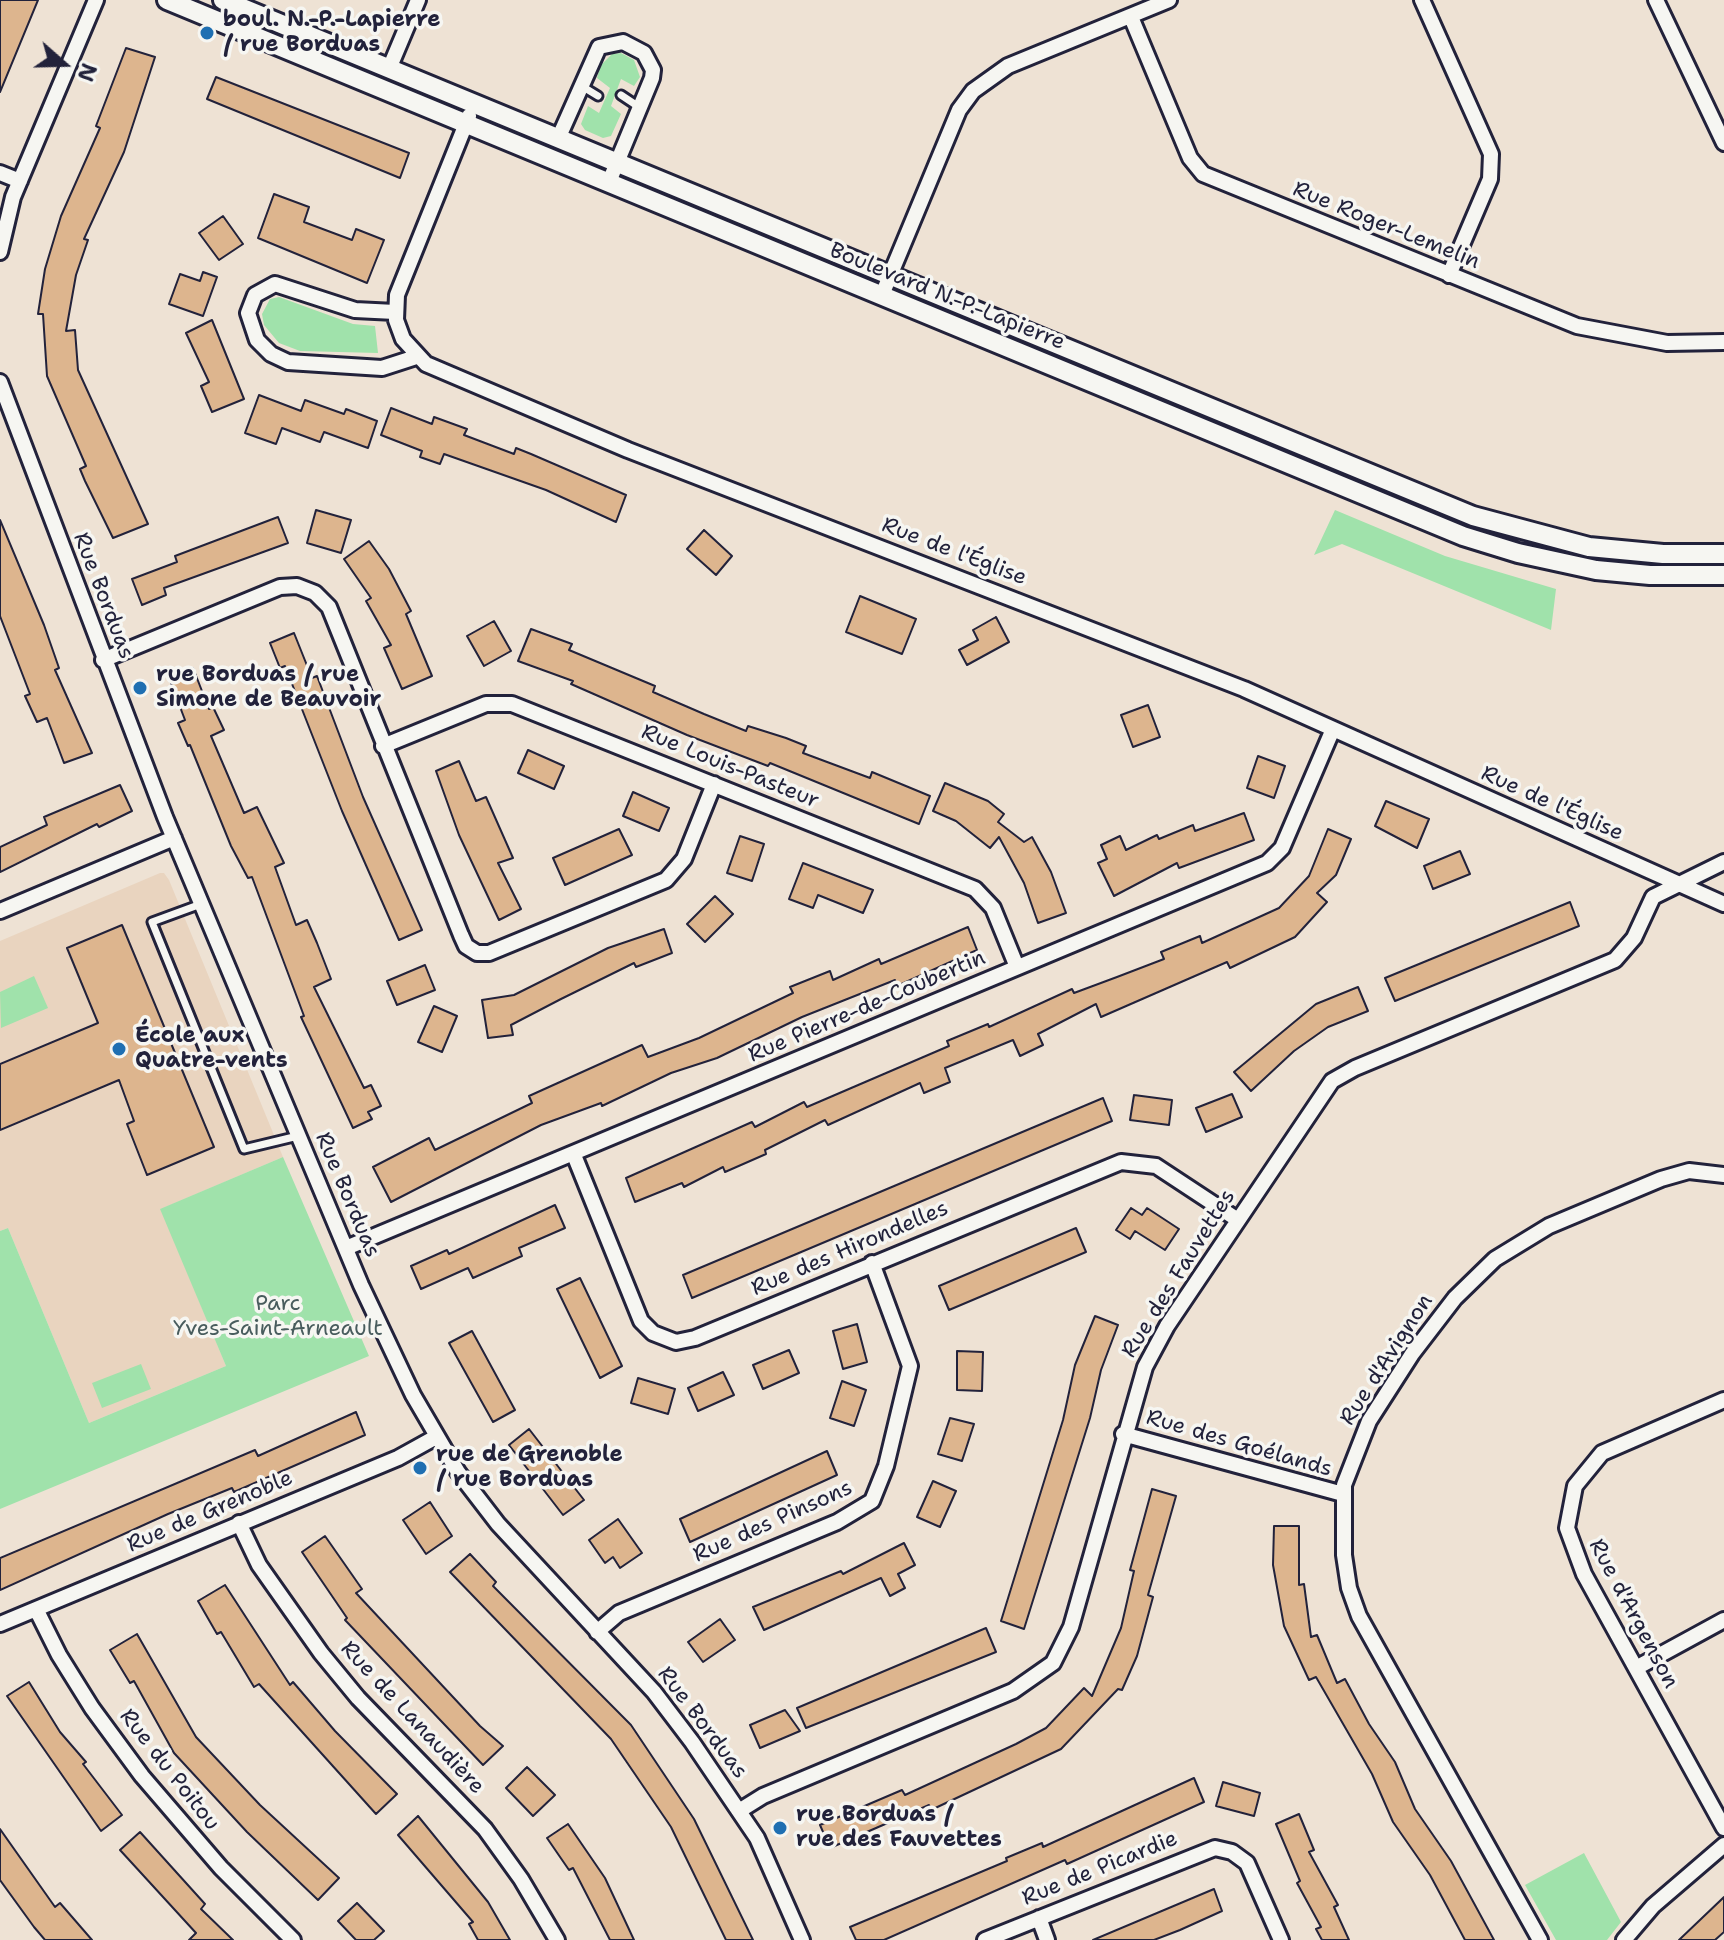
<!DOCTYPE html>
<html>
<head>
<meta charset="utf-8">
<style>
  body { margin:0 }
  #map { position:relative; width:1724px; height:1940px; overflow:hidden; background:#eee2d4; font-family:"Shantell Sans",sans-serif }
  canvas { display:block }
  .north { position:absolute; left:24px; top:24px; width:80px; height:80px; -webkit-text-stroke:6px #f6f6f2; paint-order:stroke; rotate:110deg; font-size:22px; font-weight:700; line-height:32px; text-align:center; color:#22223b }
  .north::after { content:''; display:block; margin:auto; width:28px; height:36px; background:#22223b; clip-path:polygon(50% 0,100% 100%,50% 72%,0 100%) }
</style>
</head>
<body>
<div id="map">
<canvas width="1724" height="1940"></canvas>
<div class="north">N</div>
</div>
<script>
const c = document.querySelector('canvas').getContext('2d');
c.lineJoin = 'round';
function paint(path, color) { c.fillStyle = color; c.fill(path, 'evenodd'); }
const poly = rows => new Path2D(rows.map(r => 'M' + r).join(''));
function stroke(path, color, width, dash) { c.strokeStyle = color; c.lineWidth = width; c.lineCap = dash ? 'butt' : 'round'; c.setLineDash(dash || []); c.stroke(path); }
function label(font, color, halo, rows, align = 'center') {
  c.font = font + ' "Shantell Sans",sans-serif'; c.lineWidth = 7; c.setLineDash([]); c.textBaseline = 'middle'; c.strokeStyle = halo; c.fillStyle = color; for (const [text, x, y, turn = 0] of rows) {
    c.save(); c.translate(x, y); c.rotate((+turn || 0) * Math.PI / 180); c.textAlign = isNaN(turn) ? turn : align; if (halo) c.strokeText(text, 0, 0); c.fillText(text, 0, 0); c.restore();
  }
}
paint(poly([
  [160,873,164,873,169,880,283,1157,161,1209,226,1366,89,1423,8,1228,0,1231,0,941]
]), '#e9d4bf');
paint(poly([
  [621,53,634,60,640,77,634,86,621,79,611,106,621,114,611,136,603,138,585,130,581,124,588,106,599,113,610,88,597,78,600,66,612,54],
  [279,297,353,324,375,326,378,353,300,351,279,343,264,325,262,314,270,299],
  [1335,510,1445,556,1556,589,1551,630,1342,544,1314,555],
  [34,976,48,1008,1,1028,0,992],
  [283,1157,369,1356,0,1509,0,1231,8,1228,89,1423,226,1366,160,1209],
  [141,1364,151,1389,102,1408,92,1383],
  [1584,1853,1621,1922,1607,1940,1556,1940,1525,1885]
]), '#a0e2ab');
const building = poly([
  [0,0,38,0,0,92,0,0],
  [126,48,155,57,124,152,84,239,88,240,76,275,66,331,75,330,78,370,148,524,113,538,85,481,80,469,86,466,47,376,43,314,38,314,45,269,61,216,100,128,96,126,126,48],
  [216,77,409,153,400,178,207,99,216,77],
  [274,194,309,207,304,222,352,240,356,229,384,240,367,283,258,238,274,194],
  [223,216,243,244,219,260,199,233,223,216],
  [203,272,217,277,203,316,169,304,180,274,200,281,203,272],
  [212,320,244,399,212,412,201,386,209,382,186,333,212,320],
  [259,395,301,411,305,400,344,414,346,409,377,421,368,448,324,432,320,442,282,428,276,444,245,433,259,395],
  [391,408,432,424,434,417,467,429,464,435,514,454,516,448,531,454,626,495,616,522,546,490,444,454,440,464,420,457,422,451,381,435,391,408],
  [316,510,351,520,341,553,307,543,316,510],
  [278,517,288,543,164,588,166,595,142,605,132,579,177,562,175,556,278,517],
  [0,520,44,625,59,668,55,670,92,753,64,763,47,718,37,722,25,696,30,694,0,616,0,520],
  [704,530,732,556,716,575,687,549,704,530],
  [369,541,389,569,411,611,406,614,432,676,402,689,384,648,391,645,366,601,371,598,344,559,369,541],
  [860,596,916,619,902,654,846,632,860,596],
  [996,617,1009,642,967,665,959,650,978,640,973,630,996,617],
  [494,621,511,651,484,666,467,636,494,621],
  [531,629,572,644,569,650,655,686,653,692,704,714,746,731,748,726,786,738,806,746,803,753,870,778,872,772,930,796,919,824,770,763,768,766,687,735,571,684,573,681,518,661,531,629],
  [294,633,312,678,317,676,363,797,422,930,399,940,342,811,285,666,280,668,270,643,294,633],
  [193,668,209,709,213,707,224,730,211,736,244,813,257,807,284,863,275,867,296,925,307,920,317,943,331,979,314,987,364,1088,371,1085,381,1106,368,1112,372,1119,353,1128,301,1017,304,1016,252,877,248,878,231,846,190,745,188,746,178,723,185,720,169,678,193,668],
  [1148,705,1160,737,1133,747,1121,715,1148,705],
  [528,750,564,766,554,789,518,773,528,750],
  [1258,756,1285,766,1274,798,1247,788,1258,756],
  [459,761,476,801,486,797,513,858,498,863,521,909,499,920,459,835,436,771,459,761],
  [945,783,988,801,1004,814,998,822,1024,842,1032,837,1051,872,1066,913,1038,923,1024,883,999,837,990,848,956,821,933,811,945,783],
  [120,785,132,811,99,827,97,824,0,872,0,847,47,825,44,817,120,785],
  [633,792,669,808,659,831,623,816,633,792],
  [1386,801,1429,819,1417,848,1375,826,1386,801],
  [1244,813,1254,840,1179,868,1177,863,1114,896,1098,863,1107,859,1101,845,1120,836,1126,850,1157,835,1159,839,1193,825,1195,831,1244,813],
  [619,829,632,855,565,885,553,858,619,829],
  [1328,829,1351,839,1336,875,1317,893,1327,902,1295,937,1230,968,1227,962,1101,1017,1096,1004,1038,1034,1043,1045,1020,1056,1013,1040,945,1068,950,1082,924,1093,920,1083,828,1125,825,1120,765,1150,766,1154,725,1172,723,1167,684,1187,682,1183,635,1202,626,1178,752,1122,755,1127,804,1102,807,1107,949,1046,947,1041,988,1024,989,1027,1072,989,1074,993,1117,977,1164,959,1161,952,1200,936,1202,943,1279,908,1309,876,1328,829],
  [740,836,764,844,752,881,727,873,740,836],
  [1460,851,1470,874,1433,889,1424,866,1460,851],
  [803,863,873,890,863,913,818,895,813,908,789,899,803,863],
  [715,896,733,914,705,942,687,924,715,896],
  [1570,902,1579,926,1395,1001,1385,978,1570,902],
  [122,925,214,1147,147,1175,127,1124,134,1121,119,1080,0,1130,0,1064,98,1023,67,948,122,925],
  [968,927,977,950,897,986,895,980,802,1017,717,1058,671,1073,602,1106,601,1103,541,1125,391,1202,373,1167,429,1138,435,1150,532,1103,529,1096,642,1045,648,1057,699,1038,793,993,790,987,830,971,833,980,879,959,881,964,968,927],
  [664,929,672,953,636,967,634,963,561,999,511,1025,513,1035,488,1038,482,1000,514,995,608,948,664,929],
  [425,965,435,990,397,1005,387,981,425,965],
  [1358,987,1368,1011,1328,1027,1294,1051,1251,1091,1234,1072,1316,1004,1358,987],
  [434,1006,457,1016,442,1052,418,1042,434,1006],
  [1232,1094,1242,1117,1206,1132,1196,1108,1232,1094],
  [1134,1095,1172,1100,1169,1125,1130,1120,1134,1095],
  [1103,1098,1112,1121,692,1298,683,1275,1103,1098],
  [555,1205,565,1228,519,1248,522,1256,473,1278,468,1268,421,1289,411,1266,447,1250,449,1254,555,1205],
  [1131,1208,1142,1215,1147,1208,1179,1229,1165,1250,1135,1231,1130,1239,1116,1230,1131,1208],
  [1076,1228,1086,1252,949,1310,939,1286,1076,1228],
  [580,1278,622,1366,600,1378,557,1289,580,1278],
  [1095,1316,1118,1325,1101,1370,1090,1418,1024,1629,1001,1621,1063,1420,1075,1365,1095,1316],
  [857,1324,867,1362,843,1369,833,1331,857,1324],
  [472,1331,515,1410,493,1422,449,1343,472,1331],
  [789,1350,799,1373,763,1389,753,1365,789,1350],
  [957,1351,983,1352,982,1391,957,1390,957,1351],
  [723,1372,734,1395,698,1411,688,1388,723,1372],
  [638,1378,675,1389,668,1414,631,1403,638,1378],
  [842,1381,866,1390,854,1426,830,1418,842,1381],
  [356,1412,365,1435,234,1492,232,1488,168,1514,0,1590,0,1558,255,1450,258,1456,356,1412],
  [950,1418,974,1424,962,1461,938,1454,950,1418],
  [529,1429,584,1500,563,1515,509,1445,529,1429],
  [827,1451,837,1475,690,1542,680,1519,827,1451],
  [933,1481,956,1491,940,1527,917,1517,933,1481],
  [1152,1489,1176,1496,1148,1595,1153,1597,1137,1656,1122,1690,1118,1689,1061,1749,931,1810,929,1805,830,1848,820,1825,902,1790,905,1795,1016,1744,1046,1728,1084,1688,1092,1696,1121,1628,1134,1571,1130,1570,1152,1489],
  [430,1502,452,1536,426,1554,403,1520,430,1502],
  [618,1519,642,1553,620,1568,613,1557,605,1563,589,1540,618,1519],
  [1274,1526,1299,1526,1299,1585,1304,1584,1311,1637,1317,1635,1337,1683,1345,1679,1369,1724,1395,1762,1415,1809,1451,1861,1494,1940,1465,1940,1430,1875,1393,1822,1372,1774,1316,1677,1309,1680,1284,1626,1273,1565,1274,1526],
  [325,1536,362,1589,356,1593,480,1726,503,1746,483,1765,345,1620,347,1618,302,1552,325,1536],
  [904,1543,915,1565,898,1574,905,1588,890,1596,881,1578,764,1630,753,1607,841,1571,843,1574,904,1543],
  [470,1554,496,1582,493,1586,631,1725,694,1819,753,1940,726,1940,671,1827,611,1739,450,1572,470,1554],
  [225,1585,290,1685,293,1682,335,1731,397,1794,376,1814,259,1684,254,1687,221,1632,217,1634,198,1601,225,1585],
  [720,1619,735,1640,703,1662,688,1642,720,1619],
  [986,1628,996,1652,806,1728,797,1708,986,1628],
  [137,1634,196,1737,260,1805,339,1878,318,1900,247,1832,174,1753,134,1681,130,1683,110,1650,137,1634],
  [29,1682,60,1732,86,1762,83,1764,122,1815,101,1831,7,1696,29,1682],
  [785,1710,800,1731,760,1748,750,1725,785,1710],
  [527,1767,555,1795,533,1816,506,1788,527,1767],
  [1194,1778,1204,1802,1067,1864,1065,1860,884,1940,856,1940,850,1927,1007,1861,1006,1858,1042,1843,1043,1847,1194,1778],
  [1223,1782,1260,1793,1254,1816,1216,1806,1223,1782],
  [1299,1814,1314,1850,1309,1852,1338,1905,1334,1907,1349,1940,1322,1940,1316,1929,1321,1927,1297,1883,1300,1881,1276,1824,1299,1814],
  [418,1816,488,1902,510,1940,478,1940,469,1924,473,1922,398,1835,418,1816],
  [568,1824,605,1878,634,1940,610,1940,573,1868,569,1870,547,1838,568,1824],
  [0,1829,55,1907,60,1903,92,1940,45,1940,34,1927,0,1880,0,1829],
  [140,1832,205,1904,201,1909,233,1940,189,1940,196,1933,120,1850,140,1832],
  [1214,1889,1222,1911,1180,1930,1154,1940,1093,1940,1214,1889],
  [1724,1897,1724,1932,1715,1940,1679,1940,1724,1897],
  [357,1903,384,1931,374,1940,356,1940,338,1921,357,1903]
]);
paint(building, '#ddb58e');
stroke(building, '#22223b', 2);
const service = poly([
  [580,85,598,96],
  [621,95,639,107],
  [201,904,152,922,244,1149,298,1136]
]);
const minor = poly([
  [1422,0,1491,154,1490,179,1449,275],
  [1656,0,1724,143],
  [1131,17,1190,158,1203,174,1577,326,1667,343,1724,342],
  [389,69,418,0],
  [469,116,397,295,396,320,403,339,426,364,628,450,1244,689,1724,904],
  [558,139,599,47,623,42,644,53,653,70,652,78,609,182],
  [0,173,20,181],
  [0,252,13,197,96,0],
  [882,295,959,110,973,91,1008,66,1169,0],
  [395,312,355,310,275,284,255,295,248,313,257,340,271,354,288,362,382,368,416,357],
  [0,382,165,817,361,1285,413,1395,458,1472,498,1524,654,1692,692,1742,757,1838,802,1940],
  [103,660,280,587,297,586,315,593,329,607,461,935,466,946,477,953,489,953,666,880,684,859,714,784],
  [383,746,486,704,512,704,975,889,993,908,1017,967],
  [0,911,174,838],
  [574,1155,641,1321,653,1333,676,1342,695,1338,1121,1162,1156,1166,1238,1220],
  [346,1248,1267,863,1282,848,1333,729],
  [1724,1400,1602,1453,1575,1486,1567,1528,1584,1574,1724,1828],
  [1123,1434,1343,1494],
  [239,1523,259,1565,321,1653,358,1698,485,1829,521,1879,557,1940],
  [36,1609,59,1655,92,1708,142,1776,221,1868,293,1940],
  [0,1624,398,1458,436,1437],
  [597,1632,619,1613,837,1522,872,1501,886,1466,910,1366,872,1263],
  [1636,1668,1724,1620],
  [739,1811,763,1796,1013,1691,1053,1663,1071,1627,1145,1367,1167,1326,1332,1081,1355,1068,1615,960,1634,938,1653,897,1724,862],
  [1039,1918,1047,1940],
  [985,1940,1215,1848,1232,1852,1247,1863,1281,1940],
  [1540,1940,1359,1616,1349,1588,1344,1555,1344,1485,1369,1421,1412,1354,1455,1298,1495,1259,1549,1226,1661,1179,1689,1171,1724,1175],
  [1624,1940,1653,1906,1724,1845]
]);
const tertiary = poly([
  [167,0,1463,536,1518,553,1596,570,1650,575,1724,575],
  [223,0,1473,516,1589,547,1663,554,1724,554]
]);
stroke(service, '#22223b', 13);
stroke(minor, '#22223b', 20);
stroke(tertiary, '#22223b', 24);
stroke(service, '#f6f6f2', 7);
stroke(minor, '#f6f6f2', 14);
stroke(tertiary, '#f6f6f2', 18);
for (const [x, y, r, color] of [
  [207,33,8,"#1f6fb2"],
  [140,688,8,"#1f6fb2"],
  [119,1049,8,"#1f6fb2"],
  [420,1468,8,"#1f6fb2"],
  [780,1828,8,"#1f6fb2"]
]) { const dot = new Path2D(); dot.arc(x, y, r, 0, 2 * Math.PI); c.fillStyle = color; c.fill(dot); stroke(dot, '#f6f6f2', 3); }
label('bold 22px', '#22223b', '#f6f6f2', [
  ["boul. N.-P.-Lapierre",223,20],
  ["/ rue Borduas",223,45],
  ["rue Borduas / rue",156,675],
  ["Simone de Beauvoir",156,700],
  ["École aux",135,1036],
  ["Quatre-vents",135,1061],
  ["rue de Grenoble",436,1455],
  ["/ rue Borduas",436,1480],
  ["rue Borduas /",796,1815],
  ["rue des Fauvettes",796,1840]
], 'left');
label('22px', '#22223b', '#f6f6f2', [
  ["Rue Roger-Lemelin",1386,226,22],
  ["Boulevard N.-P.-Lapierre",947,297,22],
  ["Rue de l'Église",954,552,21],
  ["Rue Borduas",103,596,69],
  ["Rue Louis-Pasteur",730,767,22],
  ["Rue de l'Église",1552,804,24],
  ["Rue Pierre-de-Coubertin",867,1007,-23],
  ["Rue Borduas",347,1195,67],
  ["Rue des Hirondelles",850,1249,-23],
  ["Rue des Fauvettes",1179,1274,-58],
  ["Rue d'Avignon",1387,1360,-57],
  ["Rue des Goélands",1239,1444,16],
  ["Rue de Grenoble",210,1512,-23],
  ["Rue des Pinsons",773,1522,-24],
  ["Rue d'Argenson",1633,1614,62],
  ["Rue de Lanaudière",412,1718,47],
  ["Rue Borduas",702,1723,53],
  ["Rue du Poitou",169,1770,52],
  ["Rue de Picardie",1100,1869,-22]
]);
label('22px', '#485c5d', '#f6f6f2', [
  ["Parc",278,1304],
  ["Yves-Saint-Arneault",278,1329]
]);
</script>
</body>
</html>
